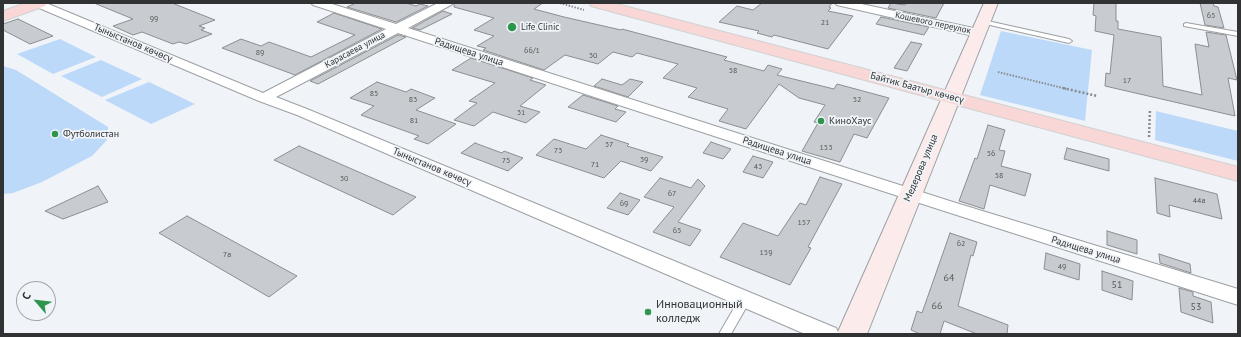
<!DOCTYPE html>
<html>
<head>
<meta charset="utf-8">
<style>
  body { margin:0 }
  #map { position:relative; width:1241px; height:337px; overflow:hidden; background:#f0f4f8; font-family:"PT Sans",sans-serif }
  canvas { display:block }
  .frame { position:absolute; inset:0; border:4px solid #303233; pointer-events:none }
  .north { position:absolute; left:16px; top:281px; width:40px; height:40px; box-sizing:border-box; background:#f0f4f8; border:1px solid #a3a6a9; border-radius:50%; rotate:298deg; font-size:11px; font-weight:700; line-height:16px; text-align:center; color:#303233 }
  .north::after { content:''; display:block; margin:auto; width:14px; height:18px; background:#2e964c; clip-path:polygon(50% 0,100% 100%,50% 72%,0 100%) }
</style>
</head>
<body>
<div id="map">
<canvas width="1241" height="337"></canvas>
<div class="frame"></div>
<div class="north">С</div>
</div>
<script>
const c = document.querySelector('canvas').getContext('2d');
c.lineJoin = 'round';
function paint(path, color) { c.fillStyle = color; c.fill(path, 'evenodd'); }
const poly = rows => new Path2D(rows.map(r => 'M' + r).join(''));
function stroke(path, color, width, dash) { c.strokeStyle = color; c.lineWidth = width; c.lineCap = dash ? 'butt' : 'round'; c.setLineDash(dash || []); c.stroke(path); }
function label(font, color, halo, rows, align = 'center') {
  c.font = font + ' "PT Sans",sans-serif'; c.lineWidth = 3.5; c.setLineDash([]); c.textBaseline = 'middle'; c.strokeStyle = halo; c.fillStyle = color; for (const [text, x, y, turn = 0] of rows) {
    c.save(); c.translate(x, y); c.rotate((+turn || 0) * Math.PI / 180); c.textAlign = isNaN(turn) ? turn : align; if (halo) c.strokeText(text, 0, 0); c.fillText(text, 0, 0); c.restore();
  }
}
paint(poly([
  [1001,31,1092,50,1085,121,980,95],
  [60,39,96,57,53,74,17,54],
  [101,60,142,79,102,97,61,76],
  [3,66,16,70,108,127,107,140,92,156,42,182,13,193,3,194],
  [149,82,195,104,151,124,105,100],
  [1156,111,1238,131,1238,161,1155,140]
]), '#bcd9f9');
const building = poly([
  [94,3,172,3,215,20,199,26,205,28,201,30,212,34,186,44,179,42,173,44,142,32,133,35,113,26,133,19,94,3],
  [356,3,406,3,416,6,420,4,428,6,396,22,347,7,356,3],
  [454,3,543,3,534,9,564,17,621,30,622,29,727,57,724,60,764,71,768,65,782,69,777,75,834,89,837,84,889,98,867,138,854,134,840,162,802,151,818,123,814,122,825,105,799,98,779,84,746,129,719,121,728,109,688,97,697,88,663,78,678,64,637,53,632,57,613,52,598,64,565,55,544,70,483,50,486,48,477,46,494,36,474,30,494,18,454,7,454,3],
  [762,3,832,3,829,7,831,8,828,11,853,16,828,49,774,35,772,37,757,33,759,31,719,22,737,6,753,10,762,3],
  [891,3,905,5,907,3,944,3,936,18,888,8,891,3],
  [1094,3,1116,3,1116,21,1118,21,1118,29,1161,37,1163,86,1202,95,1195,44,1209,47,1206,32,1226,35,1237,80,1228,78,1235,116,1105,86,1106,73,1110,74,1114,35,1095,31,1096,16,1093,15,1094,3],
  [1200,3,1213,3,1214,6,1218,7,1224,28,1205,25,1200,3],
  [443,11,452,14,420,30,412,28,443,11],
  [334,13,382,29,295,75,222,48,241,39,261,46,269,42,311,57,355,35,317,22,334,13],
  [881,17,929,27,924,35,876,24,881,17],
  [18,19,53,36,30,44,3,30,3,24,18,19],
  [398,35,406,37,318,84,310,81,398,35],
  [911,42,922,44,907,71,894,68,911,42],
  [471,58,533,78,530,80,546,85,520,106,540,112,526,123,493,112,474,126,454,120,477,103,469,101,495,83,452,70,471,58],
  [602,79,622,85,630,79,643,82,628,97,594,86,602,79],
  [377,82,406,92,411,89,435,98,416,110,456,124,428,144,414,139,419,136,361,115,374,106,350,98,377,82],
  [583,95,618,106,615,109,626,112,616,122,568,107,583,95],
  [988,125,1005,130,999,150,1005,151,1001,166,1031,174,1025,196,990,185,984,209,959,201,975,158,977,159,988,125],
  [601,135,629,144,627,146,663,157,651,171,621,161,604,178,536,155,554,139,586,149,601,135],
  [711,142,731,149,723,159,703,153,711,142],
  [475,143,502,153,504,151,523,158,508,171,461,153,475,143],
  [299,146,416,197,393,215,274,160,299,146],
  [1067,148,1109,159,1109,171,1064,159,1067,148],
  [753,156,773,162,763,178,743,172,753,156],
  [820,177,842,184,808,247,811,248,790,285,720,257,743,223,778,236,800,203,806,205,820,177],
  [660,178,691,188,698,179,705,186,678,222,701,230,690,246,653,232,674,207,644,197,660,178],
  [1155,178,1217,194,1222,219,1169,205,1170,217,1157,213,1155,178],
  [98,186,108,202,63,219,45,211,98,186],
  [620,193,640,200,628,215,607,208,620,193],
  [187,216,297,276,269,297,159,233,187,216],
  [1107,231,1137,240,1137,254,1107,245,1107,231],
  [950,233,977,242,973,256,971,255,958,306,1008,325,1007,334,977,334,944,321,940,334,920,334,911,330,917,311,922,313,950,233],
  [1046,253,1080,264,1079,280,1044,269,1046,253],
  [1159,254,1190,264,1191,273,1160,263,1159,254],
  [1102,271,1133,281,1132,300,1102,290,1102,271],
  [1179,288,1193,292,1193,296,1211,302,1213,323,1181,312,1179,288]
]);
paint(building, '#c8cbcf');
stroke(building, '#8b8e91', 1);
const lane = poly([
  [983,20,1069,39,1072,41,1069,43,981,23,981,21,983,20],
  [1186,23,1238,32,1238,36,1184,26,1184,24,1186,23],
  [745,295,749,296,751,299,731,334,719,334,741,296,745,295]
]);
const street = poly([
  [30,3,46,3,263,93,386,29,313,5,311,3,329,3,396,24,438,3,453,3,451,5,408,28,953,202,1238,289,1238,305,941,210,398,33,276,97,307,109,836,328,839,334,805,334,297,115,259,101,32,5,30,3],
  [835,3,857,3,978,29,982,30,984,33,982,36,978,37,841,6,837,5,835,3]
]);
const secondary = poly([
  [984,3,998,3,867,334,837,334,984,3]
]);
const primary = poly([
  [26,3,47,3,45,6,3,21,3,11,26,3],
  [589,3,613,3,1238,167,1238,181,591,6,589,3]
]);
stroke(lane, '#9ca0a3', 2);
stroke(street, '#9ca0a3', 2);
stroke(secondary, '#9ca0a3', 2);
stroke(primary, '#d1d2d2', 2);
stroke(poly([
  [560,3,584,10],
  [998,72,1067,89]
]), '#898c8e', 2, [1.5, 1.5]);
stroke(poly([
  [1063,88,1097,96],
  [1149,137,1150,109]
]), '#898c8e', 2.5, [2, 2]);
paint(lane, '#fff');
paint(street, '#fff');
paint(secondary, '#fbebea');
paint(primary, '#f8d7d6');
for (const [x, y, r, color] of [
  [512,27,5,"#2e964c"],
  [821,121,4,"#2e964c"],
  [55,134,4,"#2e964c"],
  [648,312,4,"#2e964c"]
]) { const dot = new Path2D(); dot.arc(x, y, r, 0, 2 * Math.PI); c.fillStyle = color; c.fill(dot); stroke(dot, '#f0f4f8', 1.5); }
label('8px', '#56585a', null, [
  ["65",1211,16],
  ["99",154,19],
  ["21",825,23],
  ["66/1",532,51],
  ["89",260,53],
  ["30",593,56],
  ["58",733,71],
  ["17",1127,81],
  ["85",374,94],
  ["83",413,100],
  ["52",857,100],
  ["31",521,113],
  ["81",414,121],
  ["37",609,145],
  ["153",826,148],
  ["73",558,151],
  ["56",991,154],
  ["39",644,160],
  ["75",506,161],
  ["71",595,165],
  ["43",758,167],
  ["58",999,176],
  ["30",344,179],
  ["67",672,194],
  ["44а",1199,201],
  ["69",624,204],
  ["157",804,223],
  ["65",677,231],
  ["62",961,244],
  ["159",766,253],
  ["7а",227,255],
  ["49",1062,267]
]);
label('9px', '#303233', '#f0f4f8', [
  ["Кошевого переулок",933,23,12],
  ["Карасаева улица",355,50,-28]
]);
label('9px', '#303233', '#f0f4f8', [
  ["Life Clinic",521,27]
], 'left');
label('10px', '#303233', '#f0f4f8', [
  ["Тыныстанов көчөсү",133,43,23],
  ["Радищева улица",469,52,18],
  ["Байтик Баатыр көчөсү",917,88,15],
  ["Радищева улица",777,151,18],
  ["Тыныстанов көчөсү",432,167,23],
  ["Медерова улица",921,168,-67],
  ["Радищева улица",1086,250,17]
]);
label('10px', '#303233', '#f0f4f8', [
  ["КиноХаус",829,121],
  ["Футболистан",63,134]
], 'left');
label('10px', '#56585a', null, [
  ["64",949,278],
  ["51",1117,285],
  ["66",937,306],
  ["53",1196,307]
]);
label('12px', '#303233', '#f0f4f8', [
  ["Инновационный",656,305],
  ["колледж",656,319]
], 'left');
</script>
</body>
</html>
